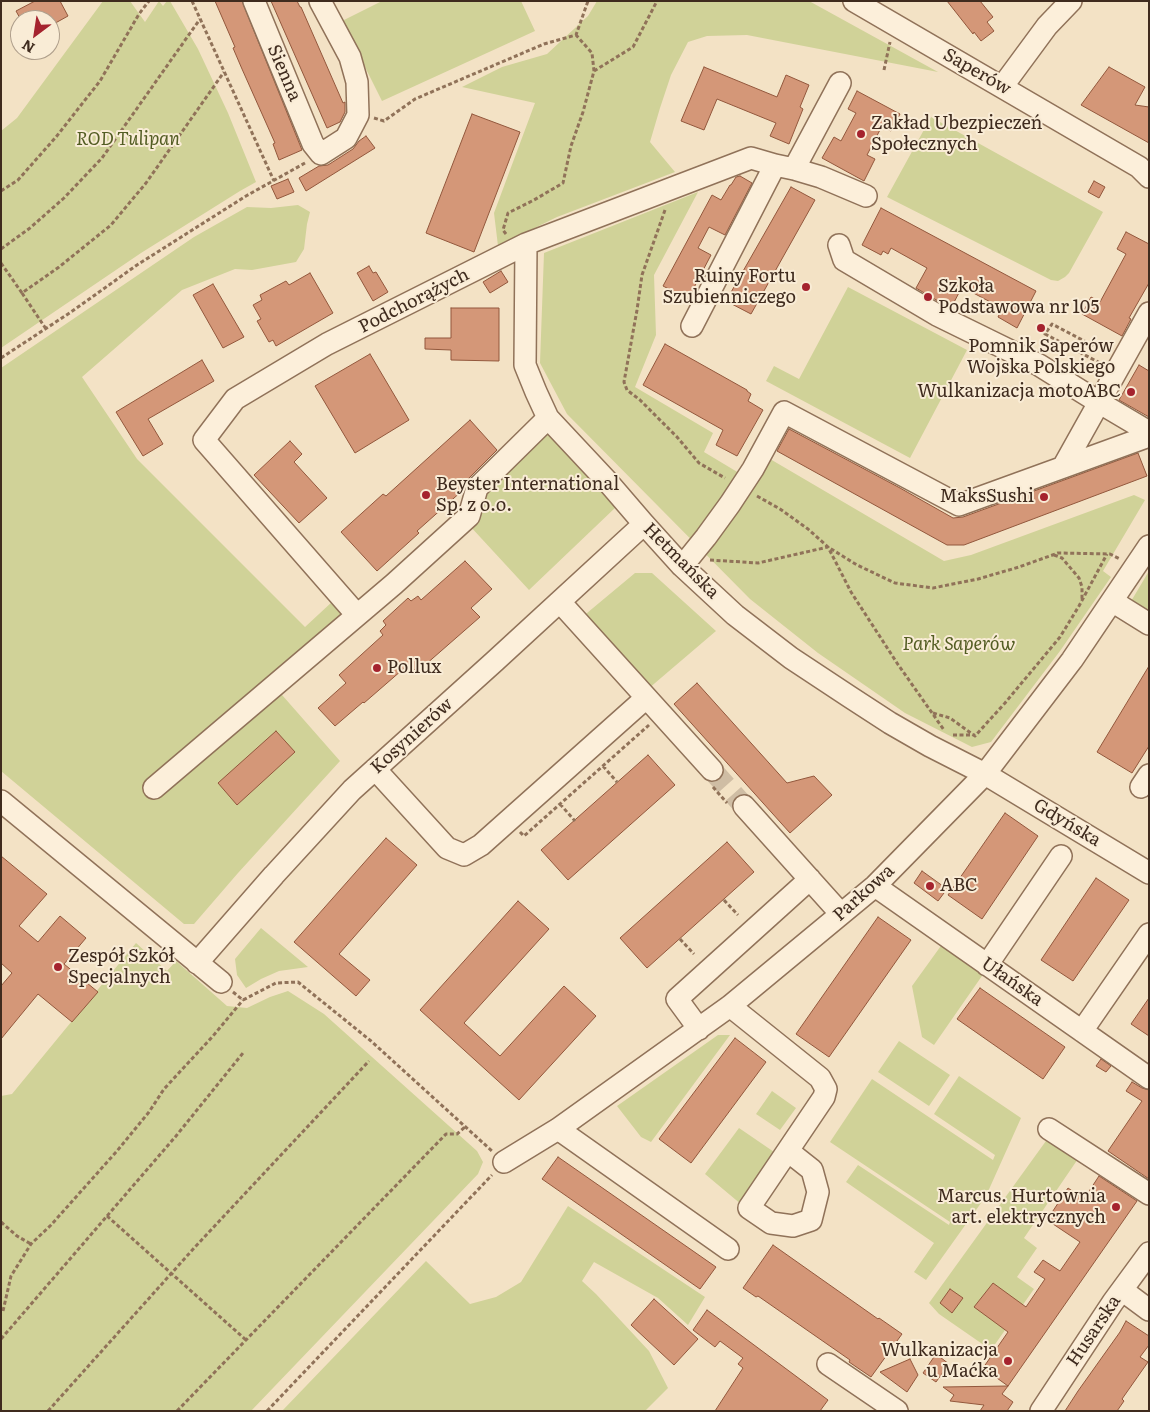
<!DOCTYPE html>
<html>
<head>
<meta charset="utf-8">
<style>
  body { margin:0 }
  #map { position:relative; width:1150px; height:1412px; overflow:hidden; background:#f3e2c5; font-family:Literata,serif }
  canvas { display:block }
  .frame { position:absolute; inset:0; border:2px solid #3f2b1e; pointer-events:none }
  .north { position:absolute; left:10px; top:10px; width:50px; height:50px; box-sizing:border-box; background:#f9ecd6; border:1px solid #af9f8c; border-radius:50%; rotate:211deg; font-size:14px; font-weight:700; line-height:20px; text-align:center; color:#3f2b1e }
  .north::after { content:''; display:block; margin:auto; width:18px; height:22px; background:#a5232e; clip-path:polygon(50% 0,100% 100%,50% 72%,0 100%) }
</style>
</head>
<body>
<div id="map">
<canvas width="1150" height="1412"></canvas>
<div class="frame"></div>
<div class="north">N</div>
</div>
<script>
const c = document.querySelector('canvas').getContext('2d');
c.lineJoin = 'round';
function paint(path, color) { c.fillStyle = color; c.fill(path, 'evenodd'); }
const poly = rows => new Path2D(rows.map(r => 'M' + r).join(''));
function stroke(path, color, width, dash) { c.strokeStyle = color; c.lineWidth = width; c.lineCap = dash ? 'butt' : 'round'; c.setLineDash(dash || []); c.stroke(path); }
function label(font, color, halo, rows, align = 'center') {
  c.font = font + ' Literata,serif'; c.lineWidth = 4; c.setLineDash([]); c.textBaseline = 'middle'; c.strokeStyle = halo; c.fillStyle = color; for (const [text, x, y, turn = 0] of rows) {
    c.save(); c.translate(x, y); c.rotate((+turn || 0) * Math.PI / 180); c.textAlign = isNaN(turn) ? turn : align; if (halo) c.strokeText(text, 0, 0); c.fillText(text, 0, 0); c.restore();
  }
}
paint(poly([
  [103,1,130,1,145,22,159,1,163,6,167,1,170,1,198,49,228,113,256,182,240,191,141,253,1,348,1,131,17,118],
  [382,1,521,1,535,31,382,101,342,21],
  [597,1,809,1,938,72,747,35,707,36,688,42,671,75,660,108,650,142,675,172,557,217,498,246,494,213,535,103,462,87,502,67,547,54,588,16],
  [931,117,1103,212,1069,273,1065,277,1058,281,1051,280,887,197],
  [698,192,654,275,656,335,635,387,713,433,704,452,739,473,753,449,944,561,971,555,1134,495,1145,500,1103,571,1111,577,1060,651,991,742,972,747,905,713,818,653,750,599,567,414,540,363,544,253],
  [298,205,310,212,307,224,304,249,296,262,252,270,235,269,182,290,82,377,137,459,305,627,333,601,341,615,268,679,340,761,238,873,194,924,184,924,1,771,1,368,194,237,247,207,271,208],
  [848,287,967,350,910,458,766,381,774,366,799,379],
  [546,433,616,507,529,590,469,525,487,494],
  [1149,571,1149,615,1130,603],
  [635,573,652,573,716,631,648,689,581,618],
  [261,928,308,967,279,971,261,979,246,988,237,975,235,959],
  [136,943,167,971,176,961,227,1006,247,1008,270,997,288,991,324,1014,477,1151,483,1162,478,1174,251,1411,1,1411,1,1096,12,1094],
  [943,943,984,973,934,1045,922,1037,912,986],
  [718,1035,730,1035,651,1142,641,1137,617,1106],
  [899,1041,950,1075,929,1106,878,1072],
  [959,1076,1021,1118,986,1196,926,1280,914,1272,934,1243,846,1182,858,1165,949,1225,950,1222,830,1142,872,1079,993,1160,995,1155,934,1114],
  [772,1091,796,1108,780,1130,756,1114],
  [739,1128,777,1154,742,1205,705,1174],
  [1051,1134,1082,1153,1024,1238,1037,1248,1017,1277,1034,1289,991,1350,939,1314,929,1303],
  [568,1206,705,1297,688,1325,658,1298,594,1262,582,1281,596,1294,649,1351,668,1388,645,1411,282,1411,426,1261,470,1304,496,1297,521,1282]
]), '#d0d298');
const building = poly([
  [35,1,60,1,68,16,50,26,50,20,21,20,16,11,35,1],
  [215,1,242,1,302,150,279,160,273,144,275,143,242,69,233,48,235,47,215,1],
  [271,1,297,1,300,7,301,7,343,103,345,102,345,112,340,122,327,128,271,1],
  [947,1,980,1,993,17,987,22,994,31,981,41,974,32,973,34,947,1],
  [704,67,777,97,786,75,809,85,800,107,803,109,789,144,770,136,776,123,717,99,704,130,681,121,704,67],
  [1109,67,1145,87,1135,105,1149,107,1149,143,1081,105,1109,67],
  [857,91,900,114,891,131,882,126,867,155,875,159,864,181,822,158,834,137,841,141,856,113,848,109,857,91],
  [472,114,520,132,474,252,426,233,472,114],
  [366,136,375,148,306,191,299,178,319,166,328,165,353,149,359,141,366,136],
  [740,176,752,183,725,235,709,227,698,248,711,255,688,299,663,286,712,195,721,200,730,185,731,185,736,177,740,176],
  [288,179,294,192,277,199,271,186,288,179],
  [1094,181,1105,187,1099,198,1088,192,1094,181],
  [791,187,815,200,751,314,726,301,791,187],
  [881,208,1036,291,1017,328,998,317,1000,313,996,311,998,306,962,287,951,308,943,304,916,288,927,268,891,248,888,254,883,251,881,255,862,245,881,208],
  [1126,232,1149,244,1149,283,1129,318,1131,319,1122,336,1082,314,1091,297,1100,302,1126,254,1117,249,1126,232],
  [369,266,373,273,376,272,388,292,373,301,357,273,369,266],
  [501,271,508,282,490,293,483,282,501,271],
  [310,273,333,313,276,346,273,340,269,342,257,321,261,319,253,305,262,300,260,295,286,281,289,285,310,273],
  [213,284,244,337,223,348,193,295,213,284],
  [451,308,499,308,499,361,451,360,451,350,425,349,425,338,451,338,451,308],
  [665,344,747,390,747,391,751,394,748,401,763,410,737,456,716,445,723,430,643,385,665,344],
  [370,354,409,420,355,453,315,386,370,354],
  [202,360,214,381,148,419,163,444,143,456,116,412,202,360],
  [1139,365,1149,371,1149,417,1119,400,1139,365],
  [470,420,497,450,468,479,463,490,417,531,419,533,377,571,341,532,383,494,386,496,470,420],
  [789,429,900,488,953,518,963,517,1138,453,1147,476,964,545,947,545,777,451,789,429],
  [290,441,302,454,294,462,327,498,299,523,254,475,290,441],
  [465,561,492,589,471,608,480,617,417,672,409,664,364,703,363,702,335,726,318,708,346,683,339,675,383,635,380,631,386,625,383,621,408,598,411,601,418,596,421,600,465,561],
  [1149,666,1149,746,1132,773,1097,752,1149,666],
  [697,683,787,783,814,776,832,795,790,833,674,704,697,683],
  [276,731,295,752,237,805,218,783,276,731],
  [648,755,675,785,568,880,541,850,648,755],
  [1005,813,1038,836,982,919,948,895,1005,813],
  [386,838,417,865,339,954,370,980,356,996,294,942,386,838],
  [727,842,754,872,647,968,620,938,727,842],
  [1,856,47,894,19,926,38,942,60,916,86,938,64,964,98,992,72,1022,38,994,1,1039,1,986,12,973,1,963,1,856],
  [922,871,947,889,938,901,914,883,922,871],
  [1096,878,1129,900,1073,981,1041,960,1096,878],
  [518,901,549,929,464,1023,500,1056,564,986,596,1016,519,1100,420,1010,518,901],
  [878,917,911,940,829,1057,796,1034,878,917],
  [980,988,1065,1047,1043,1079,957,1019,980,988],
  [1149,998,1149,1036,1131,1024,1149,998],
  [735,1038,766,1062,691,1163,659,1139,735,1038],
  [1101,1059,1111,1066,1106,1072,1096,1066,1101,1059],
  [1132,1082,1142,1088,1149,1090,1149,1179,1108,1151,1142,1101,1126,1091,1132,1082],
  [558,1157,716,1267,700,1289,542,1179,558,1157],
  [1099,1176,1137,1201,1008,1386,983,1368,1008,1332,974,1307,993,1283,1026,1307,1045,1279,1034,1272,1043,1260,1060,1271,1080,1242,1047,1220,1068,1188,1084,1199,1099,1176],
  [773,1245,878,1319,879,1318,902,1334,871,1377,849,1362,850,1360,758,1296,756,1297,743,1288,773,1245],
  [950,1289,963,1298,952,1313,940,1303,950,1289],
  [654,1299,698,1339,674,1365,631,1325,654,1299],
  [707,1310,828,1400,820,1411,715,1411,743,1368,738,1364,743,1358,720,1341,715,1347,693,1330,707,1310],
  [1126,1321,1149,1336,1149,1345,1140,1357,1148,1362,1122,1399,1124,1401,1117,1411,1065,1411,1078,1391,1120,1332,1126,1321],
  [936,1354,949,1364,936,1382,923,1373,936,1354],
  [910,1359,918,1375,907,1392,880,1372,910,1359],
  [1008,1386,1002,1394,1013,1402,1007,1411,980,1411,984,1405,950,1401,954,1395,943,1387,1008,1386]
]);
paint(building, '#d49778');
stroke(building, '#92573c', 1);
stroke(poly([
  [712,770,744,806]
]), '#cfbda4', 21, [21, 11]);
const minor = poly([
  [254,1,313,144,321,154,346,138,358,115,357,82,350,57,320,1],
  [854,1,1115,153,1139,167,1149,177],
  [1002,87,1047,26,1071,1],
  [794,169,840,83],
  [526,244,525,365,536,392,548,418,607,481,644,524,681,565,735,615,791,658,850,697,890,723,930,746,985,774,1149,873],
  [839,245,844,260,937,315,1039,365,1100,403,1149,432],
  [692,326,775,165],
  [1063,467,1149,313],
  [681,565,689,558,706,537,730,504,753,469,784,412,959,505,1149,436],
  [1112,601,1149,624],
  [560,602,712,770],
  [357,615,204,440,235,399,327,344,526,244,751,158,775,165,794,169,821,177,866,196],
  [375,769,447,848,464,855,481,845,646,698],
  [1141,787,1149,775],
  [154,788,394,584,469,516,477,488,548,418],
  [1,801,221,982],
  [744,806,841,914],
  [875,886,1149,1078],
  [197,963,274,875,352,790,495,661,644,524],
  [987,965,1061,856],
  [730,1006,820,1078,826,1089,824,1097,749,1208,771,1223,793,1226,811,1220,818,1192,812,1170,788,1151],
  [699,1029,677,999,810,879],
  [1082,1031,1149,934],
  [558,1129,728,1249],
  [1049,1129,1149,1194],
  [504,1162,558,1129,730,1006,875,886,985,774,1072,660,1149,546],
  [1122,1290,1149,1310],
  [828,1364,897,1411],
  [1041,1411,1113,1302,1149,1253]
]);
stroke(minor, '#907259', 24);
stroke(poly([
  [192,1,274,181],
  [884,70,890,42],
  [594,71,633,47,657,1],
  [374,118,384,121,415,99,544,44,576,35,588,1],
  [1,191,18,180,56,137,100,81,139,14,149,1],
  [665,210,642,275,637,310,624,382,627,390,640,400,677,437,699,463,725,478],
  [506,234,503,230,508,213,534,200,563,183,571,146,583,112,594,71,592,53,576,35],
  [1,249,30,228,64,198,102,158,200,19],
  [1,263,22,293,59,267,111,225,146,183,224,72],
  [22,293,46,329],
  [1,358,71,312,137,265,246,196,305,163],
  [1100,363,1045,334,1052,324,1107,353],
  [757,496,780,509,808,529,828,547,857,565,895,583,933,588,978,579,1019,567,1058,553,1110,554,1120,559],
  [1054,555,1062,558,1079,578,1082,587,1082,599],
  [710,560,758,563,828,547,851,592,897,663,944,730],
  [933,713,950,718,975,736,1005,703,1060,637,1079,606,1107,554],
  [953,735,975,735],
  [603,766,617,782],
  [713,787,727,803],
  [560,804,575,821],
  [520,832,524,836,649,725],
  [724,900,738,915],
  [680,939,694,954],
  [233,992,243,1000,276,983,298,982,371,1041,492,1151],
  [107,1216,246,1340],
  [1,1222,17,1236,31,1244],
  [3,1311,11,1276,31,1244,51,1225,117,1151,149,1112,164,1089,213,1036,243,1000],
  [1,1339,176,1136,243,1053],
  [48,1411,195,1247,369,1061],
  [177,1411,446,1134,457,1134,465,1127],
  [267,1411,492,1175]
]), '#907259', 3, [4, 2.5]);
stroke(minor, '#fcefda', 21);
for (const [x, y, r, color] of [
  [861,134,5,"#a5232e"],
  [806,287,5,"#a5232e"],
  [928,297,5,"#a5232e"],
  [1041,328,5,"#a5232e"],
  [1131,392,5,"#a5232e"],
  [426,495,5,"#a5232e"],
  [1044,497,5,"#a5232e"],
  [377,668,5,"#a5232e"],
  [930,886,5,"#a5232e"],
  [58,967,5,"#a5232e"],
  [1116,1207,5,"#a5232e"],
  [1008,1361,5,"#a5232e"]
]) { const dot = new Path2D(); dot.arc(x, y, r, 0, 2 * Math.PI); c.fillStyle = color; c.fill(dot); stroke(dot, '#f9ecd6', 2); }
label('18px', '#3f2b1e', '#f9ecd6', [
  ["Saperów",977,72,30],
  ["Sienna",284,73,67],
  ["Podchorążych",414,301,-27],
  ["Hetmańska",681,561,45],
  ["Kosynierów",412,736,-42],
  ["Gdyńska",1067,823,31],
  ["Parkowa",864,893,-42],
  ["Ułańska",1012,982,35],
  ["Husarska",1094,1331,-56]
]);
label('18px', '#3f2b1e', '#f9ecd6', [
  ["Zakład Ubezpieczeń",871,124],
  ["Społecznych",871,145],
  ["Ruiny Fortu",796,277,"right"],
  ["Szubienniczego",796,298,"right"],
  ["Szkoła",938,287],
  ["Podstawowa nr 105",938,308],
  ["Pomnik Saperów",1041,347,"center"],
  ["Wojska Polskiego",1041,368,"center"],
  ["Wulkanizacja motoABC",1121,392,"right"],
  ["Beyster International",436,485],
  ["Sp. z o.o.",436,506],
  ["MaksSushi",1034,497,"right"],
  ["Pollux",387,668],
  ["ABC",940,886],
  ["Zespół Szkół",68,957],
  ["Specjalnych",68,978],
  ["Marcus. Hurtownia",1106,1197,"right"],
  ["art. elektrycznych",1106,1218,"right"],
  ["Wulkanizacja",998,1351,"right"],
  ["u Maćka",998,1372,"right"]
], 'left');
label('italic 18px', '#535d23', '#f9ecd6', [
  ["ROD Tulipan",128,140],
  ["Park Saperów",959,645]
]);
</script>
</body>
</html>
